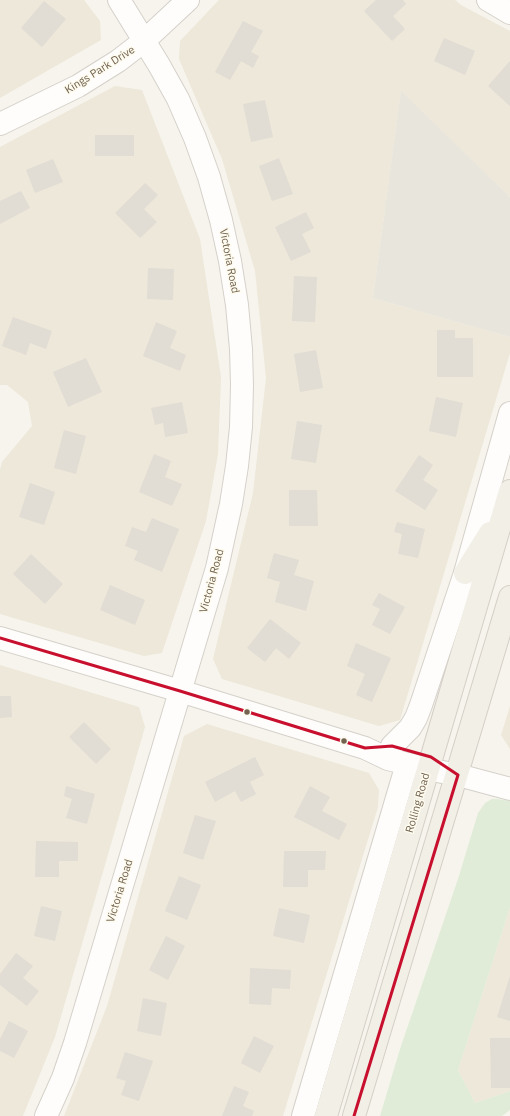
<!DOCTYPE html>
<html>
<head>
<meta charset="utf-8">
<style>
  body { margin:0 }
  canvas { display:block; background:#f6f4ec }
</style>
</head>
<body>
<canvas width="510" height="1116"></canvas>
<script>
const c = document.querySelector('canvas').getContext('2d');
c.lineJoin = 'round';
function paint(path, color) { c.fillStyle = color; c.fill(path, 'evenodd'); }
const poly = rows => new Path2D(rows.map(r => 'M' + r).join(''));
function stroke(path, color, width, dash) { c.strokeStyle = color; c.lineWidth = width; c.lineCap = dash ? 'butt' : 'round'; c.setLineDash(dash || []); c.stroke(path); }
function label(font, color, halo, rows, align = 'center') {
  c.font = font + ' "IBM Plex Sans",sans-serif'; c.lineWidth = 3; c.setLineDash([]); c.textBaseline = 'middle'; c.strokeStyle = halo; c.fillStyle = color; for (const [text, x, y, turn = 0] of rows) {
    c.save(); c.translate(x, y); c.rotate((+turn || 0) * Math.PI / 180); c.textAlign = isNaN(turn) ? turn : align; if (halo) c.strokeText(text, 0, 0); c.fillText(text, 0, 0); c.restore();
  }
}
paint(poly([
  [0,0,84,0,100,21,101,40,0,98],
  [219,0,455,0,461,5,510,31,510,197,401,92,373,298,510,337,510,353,400,720,379,726,222,679,213,659,253,493,266,378,255,271,222,159,179,59,180,41],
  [115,86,142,90,200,239,221,377,218,454,206,521,162,653,144,656,0,614,0,470,2,462,32,426,28,402,7,385,0,385,0,147],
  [0,665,139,707,145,727,55,1037,23,1116,0,1116],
  [510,706,510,749,501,735],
  [207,724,369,773,379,790,378,807,283,1116,64,1116,107,1006,184,736],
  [510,907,510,1091,475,1103,458,1070]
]), '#eee8da');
paint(poly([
  [401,91,510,197,510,337,373,298]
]), '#e8e5dd');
paint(poly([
  [492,799,497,799,510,801,510,907,458,1070,475,1103,510,1091,510,1110,502,1116,380,1116,400,1049,458,879,478,813,485,803]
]), '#e0ecd8');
paint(poly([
  [376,0,403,0,406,4,393,16,405,29,392,41,364,11],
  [44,1,66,19,42,47,21,28],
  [243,21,263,31,251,52,259,56,253,68,241,61,230,80,215,72],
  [444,38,475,51,465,75,434,61],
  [510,61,510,106,488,86],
  [265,100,273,137,251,142,243,104],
  [95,135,134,135,134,156,95,156],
  [279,158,293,194,272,201,259,166],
  [53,159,63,182,35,193,26,170],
  [145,183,158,195,144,209,157,222,140,238,115,213],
  [21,191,30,208,0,224,0,201],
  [306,212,314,228,302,234,311,252,291,261,275,227],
  [148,268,174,269,173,300,147,299],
  [294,276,317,277,315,322,292,321],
  [13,317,52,331,46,349,30,343,26,355,2,346],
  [156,322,177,331,170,348,186,355,180,371,143,356],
  [437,330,455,330,455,338,473,338,473,377,437,377],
  [316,350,323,388,300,392,294,354],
  [86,358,102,392,68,407,53,372],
  [436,397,463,403,456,437,429,431],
  [182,402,188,433,165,437,163,423,155,425,151,408],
  [297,421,322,425,316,463,291,459],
  [64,430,86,436,76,474,54,468],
  [154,454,171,461,165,477,182,484,172,506,139,492],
  [419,455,433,465,423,480,438,490,425,510,395,491],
  [30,483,55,492,44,525,19,517],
  [289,490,317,490,318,526,289,526],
  [152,518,179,529,162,572,134,560,138,551,125,546,132,527,146,532],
  [397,522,425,529,418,558,398,554,402,534,394,532],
  [274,553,299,560,294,575,314,581,306,611,275,602,280,582,267,578],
  [31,554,63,584,45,604,13,574],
  [110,585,145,600,135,625,100,610],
  [379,593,405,607,390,634,372,625,380,609,372,605],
  [270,619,301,643,289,659,276,648,265,662,247,648],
  [356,643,391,658,372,702,356,695,365,674,347,666],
  [0,696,11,696,12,717,0,718],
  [84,722,111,749,96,764,69,737],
  [255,757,264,775,250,782,256,794,241,802,235,791,215,802,205,782],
  [66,786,95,794,87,824,66,818,72,799,64,796],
  [310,786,330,797,322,811,347,824,339,840,294,817],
  [195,815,216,821,203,860,183,853],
  [36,841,78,842,78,861,59,861,59,877,35,877],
  [284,851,326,851,325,870,308,870,308,887,283,887],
  [179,876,201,885,187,920,165,911],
  [41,906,62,911,55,941,34,936],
  [279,908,310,915,304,943,273,936],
  [166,936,185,946,168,980,149,970],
  [16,953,33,966,23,978,39,991,27,1006,0,985,0,974],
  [250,968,291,970,290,989,272,988,271,1005,249,1004],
  [510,976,510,1021,497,1017],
  [143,998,167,1003,161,1036,137,1031],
  [9,1021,28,1031,14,1058,0,1051,0,1039],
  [254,1036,274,1046,260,1073,241,1063],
  [490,1038,510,1038,510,1088,491,1088],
  [125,1052,153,1061,139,1101,121,1095,126,1081,116,1078],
  [234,1086,249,1092,243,1106,254,1111,252,1116,222,1116]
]), '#e1dcd4');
const minor = poly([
  [488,0,510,13],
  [0,124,78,86,118,61,144,41,188,0],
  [0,638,180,691,365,748,388,759,427,769,458,775,510,789],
  [392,746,410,728,416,718,421,705,465,573,510,413],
  [46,1116,63,1078,75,1043,217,568,231,504,237,466,241,427,242,385,241,349,237,305,230,261,221,220,209,177,195,138,178,99,159,65,119,0],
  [303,1116,407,764]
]);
const major = poly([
  [465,573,490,533],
  [326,1116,510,491],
  [354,1116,510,597]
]);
stroke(minor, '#d5d1ca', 24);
stroke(major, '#d5cfc7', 24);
stroke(minor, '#fefdfc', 22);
stroke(major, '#f1efe6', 22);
stroke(poly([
  [0,638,180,691,365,748,392,746,431,757,458,775,354,1116]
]), '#c8102e', 3);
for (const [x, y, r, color] of [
  [247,712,3.5,"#72624f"],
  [344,741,3.5,"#72624f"]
]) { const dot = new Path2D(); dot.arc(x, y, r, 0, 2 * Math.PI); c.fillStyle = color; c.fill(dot); stroke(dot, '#fdfaee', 1.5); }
label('11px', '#72624f', '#fdfaee', [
  ["Kings Park Drive",100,70,-32],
  ["Victoria Road",229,261,79],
  ["Victoria Road",212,581,-75],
  ["Rolling Road",418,803,-74],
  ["Victoria Road",120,891,-73]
]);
</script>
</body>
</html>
